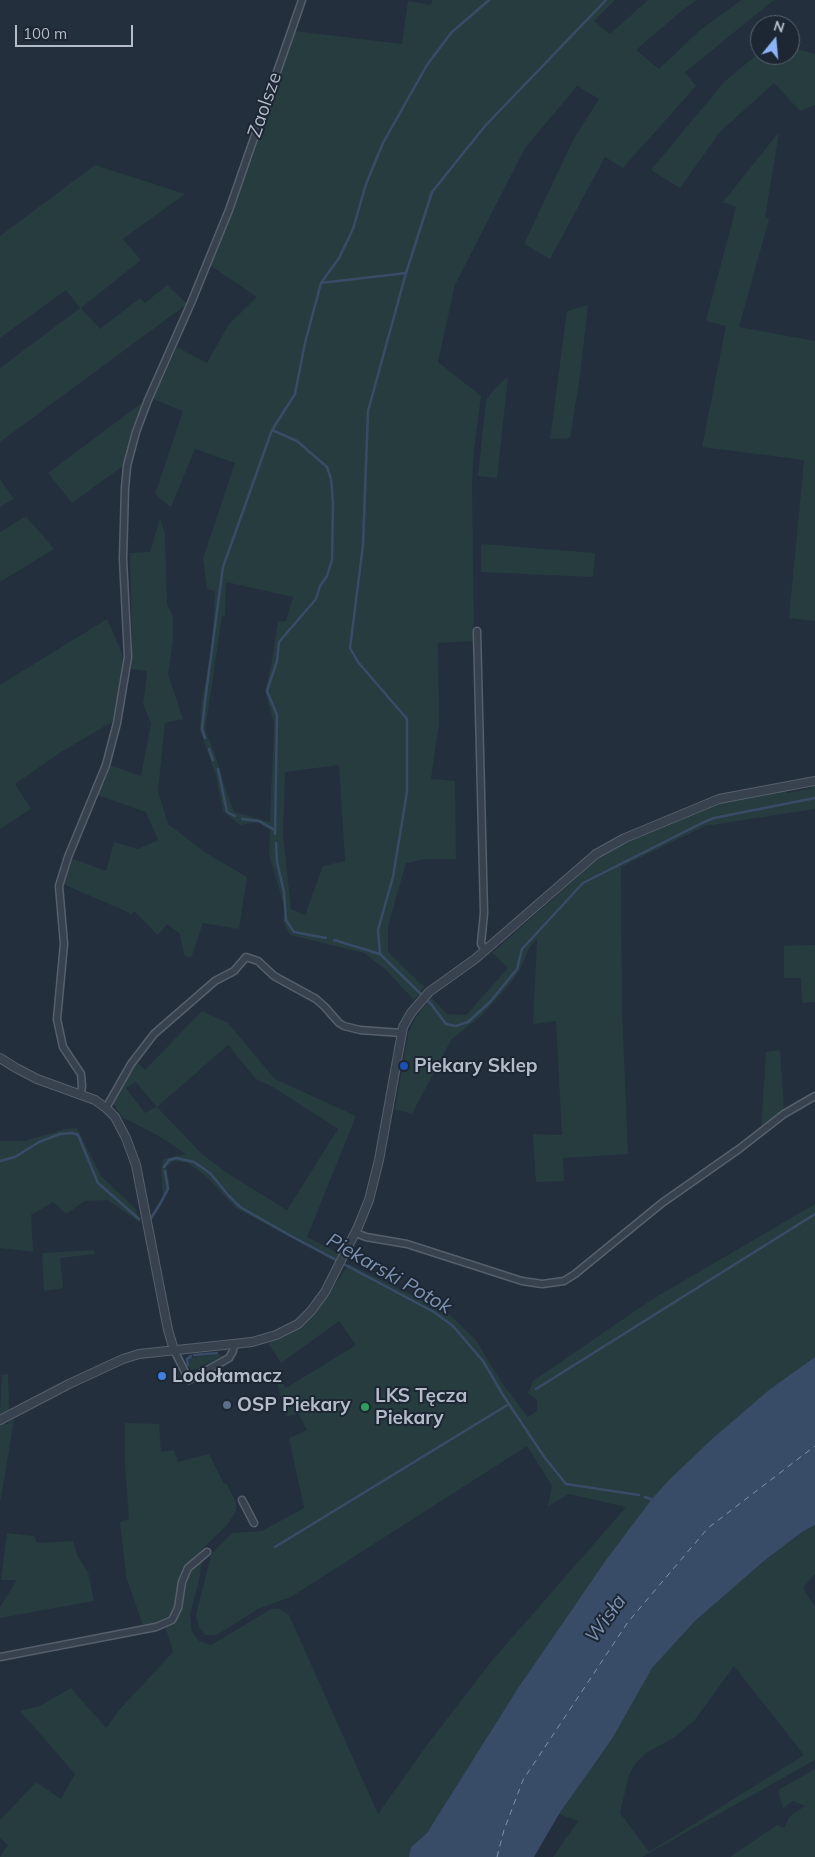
<!DOCTYPE html>
<html>
<head>
<meta charset="utf-8">
<style>
  body { margin:0 }
  #map { position:relative; width:815px; height:1857px; overflow:hidden; background:#242f3e; font-family:Mulish,sans-serif }
  canvas { display:block }
  .north { position:absolute; left:750px; top:15px; width:50px; height:50px; box-sizing:border-box; background:#1d2633; border:1px solid #59626f; border-radius:50%; rotate:17deg; font-size:14px; font-weight:700; line-height:20px; text-align:center; color:#b4bcc9 }
  .north::after { content:''; display:block; margin:auto; width:18px; height:22px; background:#8ab4f8; clip-path:polygon(50% 0,100% 100%,50% 72%,0 100%) }
  .scale { position:absolute; left:15px; top:25px; width:118px; height:22px; box-sizing:border-box; border:2px solid #b4bcc9; border-top:0; padding-left:6px; font-size:15px; line-height:18px; white-space:nowrap; color:#b4bcc9; -webkit-text-stroke:4px #1d2633; paint-order:stroke }
</style>
</head>
<body>
<div id="map">
<canvas width="815" height="1857"></canvas>
<div class="north">N</div>
<div class="scale">100 m</div>
</div>
<script>
const c = document.querySelector('canvas').getContext('2d');
c.lineJoin = 'round';
function paint(path, color) { c.fillStyle = color; c.fill(path, 'evenodd'); }
const poly = rows => new Path2D(rows.map(r => 'M' + r).join(''));
function stroke(path, color, width, dash) { c.strokeStyle = color; c.lineWidth = width; c.lineCap = dash ? 'butt' : 'round'; c.setLineDash(dash || []); c.stroke(path); }
function label(font, color, halo, rows, align = 'center') {
  c.font = font + ' Mulish,sans-serif'; c.lineWidth = 4; c.setLineDash([]); c.textBaseline = 'middle'; c.strokeStyle = halo; c.fillStyle = color; for (const [text, x, y, turn = 0] of rows) {
    c.save(); c.translate(x, y); c.rotate((+turn || 0) * Math.PI / 180); c.textAlign = isNaN(turn) ? turn : align; if (halo) c.strokeText(text, 0, 0); c.fillText(text, 0, 0); c.restore();
  }
}
paint(poly([
  [433,0,615,0,594,21,610,34,648,0,697,0,680,12,636,50,659,69,699,31,741,0,774,0,685,72,696,86,623,168,605,157,550,259,524,244,573,140,599,99,577,86,525,148,455,285,438,362,481,396,474,449,472,484,474,641,438,643,439,723,431,779,455,781,456,859,426,859,406,863,388,926,388,952,424,987,414,1000,385,969,364,953,290,935,283,921,285,909,269,854,270,830,257,822,240,825,223,811,216,776,200,730,201,706,212,647,215,591,207,589,203,558,235,463,195,449,171,507,155,494,183,411,153,399,177,347,207,363,229,324,257,297,211,266,295,31,402,44,408,1,430,5],
  [226,582,293,597,286,621,278,622,271,666,265,691,274,723,270,822,234,812,224,784,215,754,205,730,222,616,225,616],
  [339,765,345,861,323,866,305,915,291,909,283,835,285,772],
  [790,47,815,54,815,105,800,111,774,83,720,132,680,188,651,170,724,82,760,52,760,55,790,55],
  [779,132,765,217,769,219,739,327,815,341,815,621,789,618,804,460,702,447,726,326,706,321,736,207,723,202],
  [95,165,185,194,123,239,141,260,81,308,100,329,140,298,145,303,167,285,187,304,0,442,0,368,80,308,66,290,0,338,0,236],
  [588,305,580,376,570,438,550,439,567,311],
  [508,377,497,478,478,476,486,400,496,387],
  [143,402,123,466,72,503,48,473],
  [0,479,14,499,0,507],
  [26,516,54,549,0,582,0,532],
  [160,518,165,534,167,604,173,616,173,641,168,674,183,719,165,723,158,791,168,824,206,853,247,877,239,929,203,923,191,958,184,955,180,934,167,924,158,935,134,911,132,914,63,884,71,858,106,871,114,842,138,849,158,840,146,812,97,795,109,765,141,776,151,724,143,704,147,671,131,669,132,642,130,553,150,552],
  [481,544,595,553,593,577,481,572],
  [107,619,122,653,123,664,119,697,112,722,61,752,15,784,31,809,0,829,0,685],
  [815,785,815,809,705,826,621,867,622,1011,628,1154,563,1158,564,1181,536,1182,533,1134,562,1135,556,1021,533,1024,537,939,529,948,520,970,508,986,482,1015,451,1040,412,1114,395,1109,408,1034,415,1019,431,997,447,1014,466,1015,508,968,492,953,601,856,664,824,724,801,785,791,788,793,813,788,812,786],
  [815,945,815,1002,802,1003,801,978,784,978,784,946],
  [202,1011,228,1023,275,1079,356,1116,307,1237,340,1254,336,1262,236,1208,207,1177,188,1163,174,1161,166,1167,170,1188,152,1220,151,1217,163,1195,161,1171,163,1159,186,1154,157,1135,122,1117,113,1103,136,1061,145,1070],
  [228,1045,256,1079,273,1087,338,1129,287,1210,227,1173,202,1154,157,1107],
  [136,1082,156,1106,156,1107,145,1113,126,1088],
  [780,1050,784,1111,761,1129,766,1052],
  [77,1128,101,1176,136,1209,140,1223,108,1200,85,1201,66,1214,53,1202,31,1215,33,1252,0,1248,0,1141,24,1141,66,1129],
  [815,1204,815,1357,668,1481,651,1500,606,1560,518,1688,427,1833,411,1847,409,1857,0,1857,8,1845,0,1838,0,1820,36,1782,61,1799,75,1774,20,1711,40,1706,71,1688,106,1728,120,1709,173,1652,165,1626,176,1620,181,1607,184,1584,191,1568,202,1560,199,1580,190,1615,192,1632,199,1641,211,1645,271,1609,280,1609,289,1615,378,1814,427,1745,490,1663,626,1507,569,1494,548,1506,552,1486,527,1446,291,1597,258,1609,217,1635,205,1635,199,1627,196,1614,211,1555,232,1533,262,1531,304,1508,289,1438,307,1430,298,1413,287,1417,273,1369,286,1388,356,1345,339,1321,281,1363,268,1343,284,1337,304,1325,318,1310,349,1264,448,1313,475,1339,502,1383,528,1417,537,1411,537,1400,528,1393,533,1381,651,1300],
  [94,1250,95,1254,60,1258,63,1288,44,1291,42,1253],
  [220,1354,221,1357,196,1369,190,1369,188,1358],
  [8,1374,9,1410,0,1414,2,1375],
  [14,1419,5,1474,0,1502,0,1424,4,1422,6,1425],
  [125,1423,159,1424,161,1452,174,1450,178,1462,209,1454,224,1484,226,1483,236,1502,236,1511,227,1525,186,1565,179,1581,174,1611,156,1624,143,1626,126,1576,120,1522,129,1519,125,1464],
  [815,1525,815,1574,803,1588,815,1607,815,1760,642,1857,553,1857,578,1821,559,1814,612,1739,651,1668,695,1621,764,1561,802,1532],
  [734,1666,804,1755,649,1852,620,1813,629,1775,635,1764,646,1753,675,1737,694,1721],
  [7,1533,34,1536,37,1543,73,1541,78,1557,88,1572,94,1601,0,1618,0,1607,17,1580,1,1580],
  [815,1769,815,1857,730,1857,777,1825,784,1828,790,1816,805,1806,793,1801,783,1808,778,1790]
]), '#263c3f');
paint(poly([
  [815,1357,815,1525,802,1532,764,1561,695,1621,652,1668,612,1739,559,1814,534,1857,409,1857,411,1847,427,1833,518,1688,606,1560,651,1500,668,1481,712,1439,769,1390]
]), '#394c67');
stroke(poly([
  [321,283,406,273],
  [272,430,297,441,327,467,331,479,333,503,332,560,327,576,320,586,316,599,279,642,277,661,267,691,277,715,275,834],
  [205,738,202,729,206,693,223,567,272,430,295,394,305,343,321,283,339,258,353,229,366,184,383,143,427,65,451,33,489,0],
  [209,749,213,760],
  [218,769,227,812,235,816],
  [242,819,259,821,275,830],
  [276,843,277,862,284,892,286,920,294,932,326,938],
  [334,940,380,954,431,1004,446,1024,456,1026,468,1022,490,1002,517,969,522,949,583,883,702,823,714,818,815,798],
  [380,954,378,930,393,877,407,792,407,719,358,662,350,648,363,545,368,411,406,273,432,192,485,126,606,0],
  [0,1161,15,1157,39,1142,60,1134,72,1133,78,1135,98,1183,139,1219],
  [164,1167,169,1160,176,1158,194,1162,210,1173,229,1196,240,1207,291,1236,434,1312,453,1326,483,1361,503,1395,545,1458,566,1484,639,1495],
  [151,1218,160,1204,168,1189,165,1171],
  [194,1355,217,1353],
  [188,1365,187,1359,191,1356],
  [536,1389,815,1214],
  [645,1497,653,1500],
  [275,1547,509,1404]
]), '#394c67', 2.5);
stroke(poly([
  [497,1857,504,1830,523,1780,628,1622,708,1528,815,1446]
]), '#7c92b1', 1, [6, 5]);
const minor = poly([
  [477,631,484,913,481,944,485,950],
  [81,1094,82,1086,81,1074,63,1047,57,1019,64,944,59,886,68,857,106,765,117,723,128,657,123,559,125,488,127,466,136,432,148,400,191,303,229,210,302,0],
  [106,1108,131,1064,154,1034,215,981,234,971,246,957,258,961,274,976,316,999,325,1007,339,1023,344,1026,360,1030,402,1033],
  [356,1233,366,1237,407,1244,522,1281,542,1284,564,1281,575,1274,662,1203,739,1149,784,1114,815,1096],
  [174,1350,189,1380,229,1358,233,1351,234,1344],
  [242,1500,254,1523],
  [0,1657,156,1627,172,1620,178,1608,182,1582,188,1568,207,1552]
]);
const tertiary = poly([
  [0,1058,16,1068,37,1079,95,1100,106,1108,115,1117,126,1138,136,1165,168,1330,174,1350],
  [0,1420,69,1384,123,1359,139,1354,252,1342,276,1335,298,1324,311,1311,325,1292,358,1227,369,1200,379,1160,403,1027,411,1013,429,992,475,959,596,854,625,838,719,799,815,781]
]);
stroke(minor, '#565f6c', 9);
stroke(tertiary, '#565f6c', 10);
stroke(minor, '#38414e', 6);
stroke(tertiary, '#38414e', 8);
for (const [x, y, r, color] of [
  [404,1066,5,"#1a4fb4"],
  [162,1376,5,"#3f7fe0"],
  [227,1405,5,"#5c6f8a"],
  [365,1407,5,"#2e9e5b"]
]) { const dot = new Path2D(); dot.arc(x, y, r, 0, 2 * Math.PI); c.fillStyle = color; c.fill(dot); stroke(dot, '#1d2633', 2); }
label('19px', '#b4bcc9', '#1d2633', [
  ["Zaolsze",265,105,-71]
]);
label('bold 19px', '#b4bcc9', '#1d2633', [
  ["Piekary Sklep",414,1066],
  ["Lodołamacz",172,1376],
  ["LKS Tęcza",375,1396],
  ["Piekary",375,1418],
  ["OSP Piekary",237,1405]
], 'left');
label('italic 20px', '#7c92b1', '#1d2633', [
  ["Piekarski Potok",389,1274,30],
  ["Wisła",606,1619,-54]
]);
</script>
</body>
</html>
